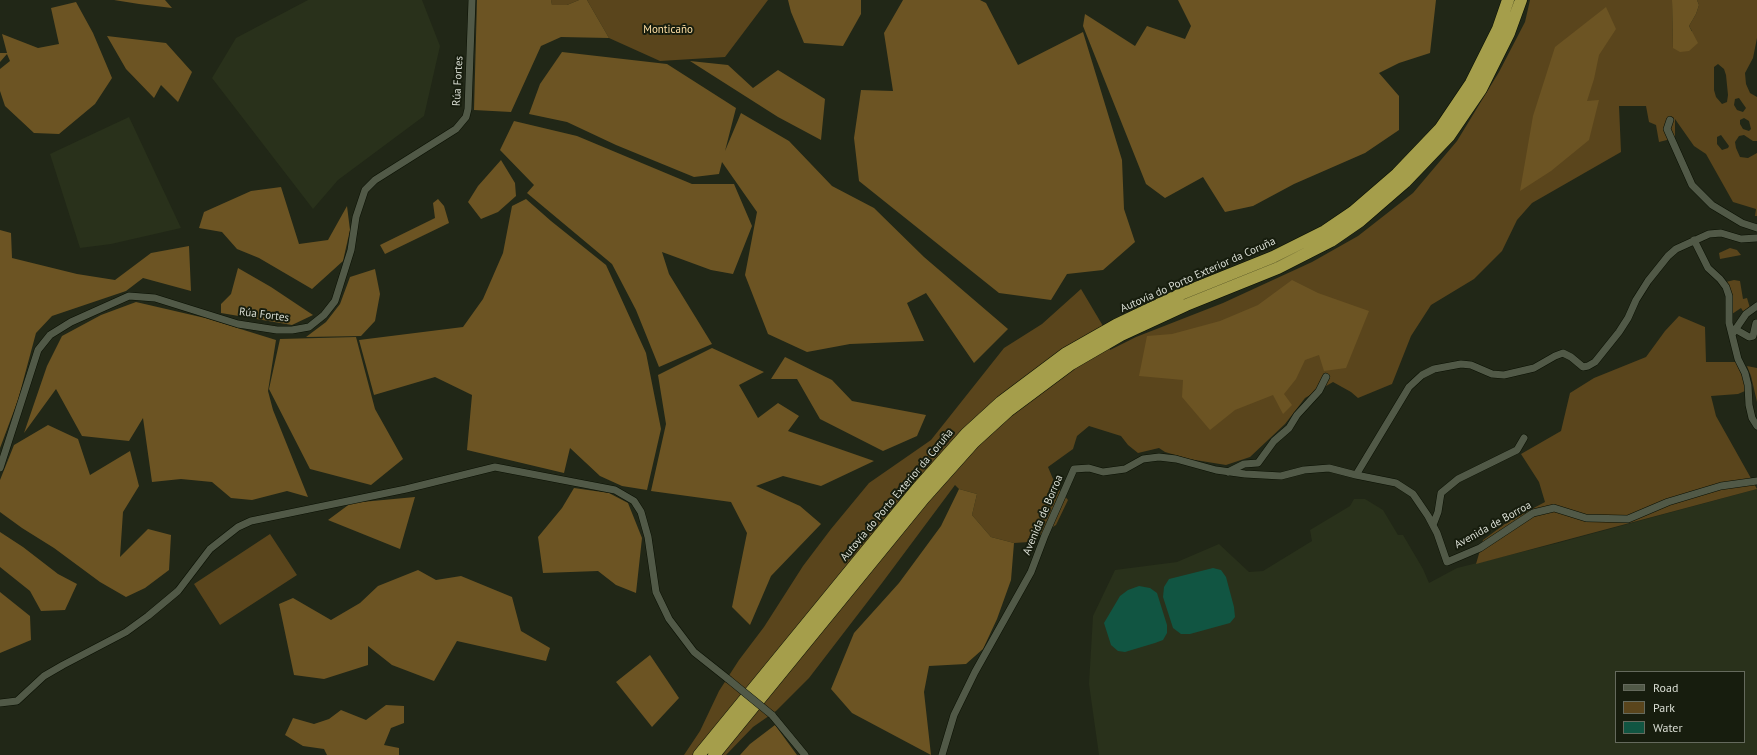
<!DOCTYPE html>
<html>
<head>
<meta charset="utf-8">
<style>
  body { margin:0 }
  #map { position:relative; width:1757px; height:755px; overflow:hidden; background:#212717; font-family:"PT Sans",sans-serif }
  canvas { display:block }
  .legend { position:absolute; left:1615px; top:671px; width:130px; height:72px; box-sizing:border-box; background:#171d0e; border:1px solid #656a5d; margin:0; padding:5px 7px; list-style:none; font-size:12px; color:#daded4 }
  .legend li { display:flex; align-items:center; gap:8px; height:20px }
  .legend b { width:20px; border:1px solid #656a5d }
</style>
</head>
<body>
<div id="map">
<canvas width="1757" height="755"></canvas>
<ul class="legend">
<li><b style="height:5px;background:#515947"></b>Road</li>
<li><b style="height:11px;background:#5a451c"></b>Park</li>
<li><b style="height:11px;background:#115542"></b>Water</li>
</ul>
</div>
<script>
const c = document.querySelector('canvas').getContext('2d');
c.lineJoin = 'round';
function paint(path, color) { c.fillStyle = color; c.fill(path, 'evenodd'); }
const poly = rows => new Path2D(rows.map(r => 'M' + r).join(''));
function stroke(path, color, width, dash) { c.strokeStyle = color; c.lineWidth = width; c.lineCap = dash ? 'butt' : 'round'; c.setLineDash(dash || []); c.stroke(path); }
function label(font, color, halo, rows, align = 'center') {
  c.font = font + ' "PT Sans",sans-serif'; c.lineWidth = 4; c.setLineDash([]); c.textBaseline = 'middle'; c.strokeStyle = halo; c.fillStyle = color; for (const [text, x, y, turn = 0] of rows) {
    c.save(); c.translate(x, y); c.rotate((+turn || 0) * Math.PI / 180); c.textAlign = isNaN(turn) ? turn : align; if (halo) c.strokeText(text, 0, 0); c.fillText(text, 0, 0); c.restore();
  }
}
paint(poly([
  [308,0,422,0,440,46,424,116,338,180,313,209,212,78,236,38],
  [129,117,181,228,111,244,80,248,50,154],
  [1757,489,1757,755,1099,755,1089,684,1093,616,1115,570,1177,562,1219,544,1249,572,1263,571,1312,541,1310,530,1350,506,1354,499,1365,499,1383,510,1398,535,1403,535,1423,569,1429,583,1457,568,1558,543],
  [1616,672,1744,672,1744,742,1616,742]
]), '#29311b');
paint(poly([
  [551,0,579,0,567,5,552,5],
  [587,0,768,0,725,57,660,61,609,38],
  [1530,0,1672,0,1673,48,1692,31,1689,26,1696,14,1699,5,1697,0,1757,0,1757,38,1753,58,1745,73,1746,84,1750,93,1757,97,1757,141,1753,141,1744,135,1739,136,1735,142,1736,148,1740,157,1748,158,1757,153,1757,216,1755,216,1756,209,1733,202,1706,154,1694,146,1675,119,1675,138,1659,142,1656,125,1649,122,1646,106,1619,106,1621,152,1532,203,1517,220,1502,251,1474,279,1431,305,1411,336,1392,384,1358,398,1351,392,1333,382,1305,398,1285,424,1250,457,1226,465,1189,459,1165,452,1159,448,1138,453,1128,445,1121,436,1089,426,1077,436,1073,449,1048,467,1056,486,1068,500,1056,525,1029,542,1014,543,991,537,972,515,977,494,959,489,955,485,882,583,809,678,776,711,753,727,726,755,684,755,700,731,719,691,739,660,764,627,803,566,831,529,869,483,931,440,1004,348,1042,324,1081,289,1103,326,1110,350,1136,337,1223,303,1312,262,1358,236,1413,193,1457,141,1499,72,1525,22],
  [1718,64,1724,69,1726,75,1728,95,1727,102,1722,104,1716,97,1714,90,1714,67],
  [1739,98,1746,108,1743,112,1737,110,1734,105,1735,99],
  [1744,118,1749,121,1751,129,1749,131,1743,129,1740,124,1740,120],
  [1721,135,1729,146,1728,148,1722,150,1717,144,1717,137],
  [1730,248,1737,250,1741,255,1720,259,1719,253],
  [1734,280,1740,281,1743,299,1747,298,1750,308,1744,313,1741,308,1732,314,1726,282],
  [1679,316,1705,327,1706,362,1736,362,1744,380,1745,391,1738,394,1711,396,1716,416,1757,489,1476,564,1483,540,1509,521,1545,502,1539,482,1521,454,1561,431,1570,393,1594,378,1646,357,1665,331],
  [1747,366,1757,368,1757,402,1751,376],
  [270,534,297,575,220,625,194,584]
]), '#5a451c');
paint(poly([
  [114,0,165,0,172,8,139,4],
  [477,0,551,0,552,5,567,5,579,0,587,0,609,38,561,37,541,46,511,112,474,110],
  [788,0,861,0,861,14,843,46,804,43,791,12],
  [903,0,980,0,986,3,1018,65,1083,32,1122,160,1124,209,1135,242,1103,270,1067,274,1051,300,999,293,859,181,854,138,861,90,893,91,884,33],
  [1178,0,1436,0,1430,53,1399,63,1379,73,1399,96,1399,130,1365,153,1294,184,1253,206,1225,212,1203,177,1165,198,1146,184,1083,26,1085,14,1135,46,1147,26,1185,39,1191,26],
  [1672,0,1697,0,1699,5,1696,14,1689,26,1698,43,1689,51,1680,52,1673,48],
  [76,2,93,33,112,78,95,104,59,134,34,133,5,106,0,91,0,69,10,61,7,54,0,62,0,53,7,53,2,34,38,48,59,44,51,8],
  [1606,7,1616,29,1599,55,1594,79,1587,101,1599,100,1589,140,1551,171,1520,191,1533,116,1555,47],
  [107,36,166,43,192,72,178,102,161,85,154,98,126,69],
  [562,52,667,64,736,108,725,151,741,113,789,141,832,186,874,208,924,257,1008,329,974,363,926,293,907,303,924,341,850,344,807,352,768,334,745,275,757,212,722,162,719,174,694,177,616,145,567,122,529,114,540,84],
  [690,61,728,65,753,88,778,70,825,99,821,140,778,117],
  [514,121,577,136,692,184,734,184,752,226,733,274,711,270,662,252,669,274,712,344,659,367,636,310,612,264,527,193,534,185,500,150],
  [501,160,515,183,516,196,498,212,481,219,468,202,478,186],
  [281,187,299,244,328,240,347,206,350,230,343,261,312,289,259,258,237,249,222,232,199,228,204,212,251,191],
  [438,199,444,206,449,223,385,254,380,245,435,218,433,203],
  [526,199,551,221,606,265,646,353,661,429,647,490,622,486,600,476,570,448,564,473,467,450,472,395,435,377,374,395,359,340,463,327,483,299,503,253,512,206],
  [0,230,11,233,12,258,77,274,115,280,151,253,189,246,191,291,143,278,126,291,52,316,36,333,18,400,0,448],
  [238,268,271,287,313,315,292,325,221,313,221,304,231,294],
  [375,269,380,294,375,321,361,336,306,337,326,322,340,304,350,277],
  [1292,280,1318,293,1369,311,1346,368,1324,371,1319,355,1305,360,1296,379,1284,394,1292,405,1283,414,1273,395,1235,410,1210,430,1182,397,1183,380,1139,376,1147,336,1172,334,1220,321,1258,305],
  [136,302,205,318,276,340,268,391,273,410,308,497,287,491,252,500,231,498,212,482,181,479,152,482,143,418,129,441,82,436,56,389,24,433,47,366,62,336,101,315],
  [356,337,375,409,403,459,371,485,310,469,269,389,280,339],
  [712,348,764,372,739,385,758,418,778,403,799,416,788,431,874,461,821,486,783,476,756,486,800,506,821,524,771,576,750,625,732,607,747,533,731,502,651,491,666,424,658,375],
  [785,357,832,380,852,401,926,415,917,436,883,451,820,419,797,379,771,379],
  [48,425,78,439,90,475,130,451,139,486,123,512,120,557,148,529,171,535,169,570,145,588,126,597,100,582,54,548,22,528,0,512,0,480,14,445],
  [574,488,609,493,628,503,642,538,636,593,616,585,598,571,543,573,538,537,562,508],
  [959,489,977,494,972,515,991,537,1014,543,1011,580,997,619,983,649,966,664,929,666,924,692,931,755,852,713,831,689,854,633,899,583,941,526],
  [415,497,400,549,328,520,351,503],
  [0,532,23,547,58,574,77,584,65,610,41,611,30,591,0,567],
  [418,570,436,580,461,576,512,597,521,631,550,648,546,661,457,641,434,681,392,665,368,646,368,665,324,679,294,675,279,604,293,598,331,620,360,603,378,586],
  [0,592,30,616,31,640,0,653],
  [650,655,679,698,652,727,616,682],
  [386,705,404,706,404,723,391,728,384,745,399,748,399,755,327,755,324,749,303,746,285,735,293,718,314,724,329,719,341,710,366,720],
  [775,725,797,755,740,755,750,744]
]), '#6c5423');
paint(poly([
  [1213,568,1221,570,1226,577,1234,607,1235,617,1230,623,1190,634,1181,634,1173,628,1163,597,1164,587,1169,579],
  [1139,586,1150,588,1157,593,1167,625,1167,633,1163,640,1155,643,1125,652,1118,651,1111,645,1104,623,1120,596,1128,590]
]), '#115542');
const street = poly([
  [1670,120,1667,129,1692,185,1712,205,1742,223,1757,228],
  [1694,240,1708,268,1720,279,1726,287,1729,296,1729,323,1738,359,1745,373,1748,385,1749,405,1752,418,1757,426],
  [1735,329,1749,337,1753,336,1756,323],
  [1733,333,1746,314,1757,306],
  [0,468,38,350,50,335,71,322,129,296,155,298,238,324,277,330,292,330,309,327,324,315,335,301,351,250,356,217,365,190,375,180,456,129,466,117,468,109,472,0],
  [1228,472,1244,464,1258,463,1274,441,1289,428,1297,415,1319,391,1326,377],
  [1356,475,1409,387,1422,375,1434,369,1461,364,1471,365,1492,374,1504,375,1534,368,1555,356,1563,353,1571,357,1583,367,1588,366,1595,362,1619,332,1628,318,1636,300,1648,281,1668,256,1676,249,1709,234,1721,233,1741,239,1757,238],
  [1433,525,1438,512,1441,493,1458,479,1517,450,1524,438],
  [0,703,17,701,44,676,63,665,126,632,148,616,178,591,210,549,238,527,251,521,406,489,495,467,615,490,634,501,641,512,648,537,656,592,669,619,694,652,728,679],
  [772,715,805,755],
  [942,755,954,715,975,672,1031,572,1045,535,1074,469,1089,468,1103,472,1125,469,1143,459,1159,457,1176,459,1216,470,1245,474,1281,476,1304,470,1329,468,1356,475,1396,483,1413,494,1428,516,1437,533,1447,562,1480,548,1533,513,1554,508,1586,518,1628,519,1668,502,1721,486,1757,481]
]);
const highway = poly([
  [699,755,916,490,966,434,1001,402,1065,354,1116,325,1181,294,1273,257,1325,231,1353,212,1397,174,1440,129,1471,83,1498,29,1508,0],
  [714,755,924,498,974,442,1008,411,1071,364,1121,335,1186,305,1278,268,1331,241,1360,221,1405,182,1449,136,1481,89,1509,33,1521,0]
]);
stroke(street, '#0a1003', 8);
stroke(highway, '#0a1003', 13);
stroke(street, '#515947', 7);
stroke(highway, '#a59e4b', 12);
const streetBridge = poly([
  [728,679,772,715]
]);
stroke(streetBridge, '#0a1003', 8, []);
stroke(streetBridge, '#515947', 7);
label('11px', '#ffdfa5', '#171d0e', [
  ["Monticaño",668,30]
]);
label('11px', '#daded4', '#171d0e', [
  ["Rúa Fortes",458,81,-87],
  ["Autovía do Porto Exterior da Coruña",1198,275,-24],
  ["Rúa Fortes",264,315,7],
  ["Autovía do Porto Exterior da Coruña",897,495,-50],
  ["Avenida de Borroa",1043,515,-67],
  ["Avenida de Borroa",1493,525,-29]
]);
</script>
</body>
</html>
